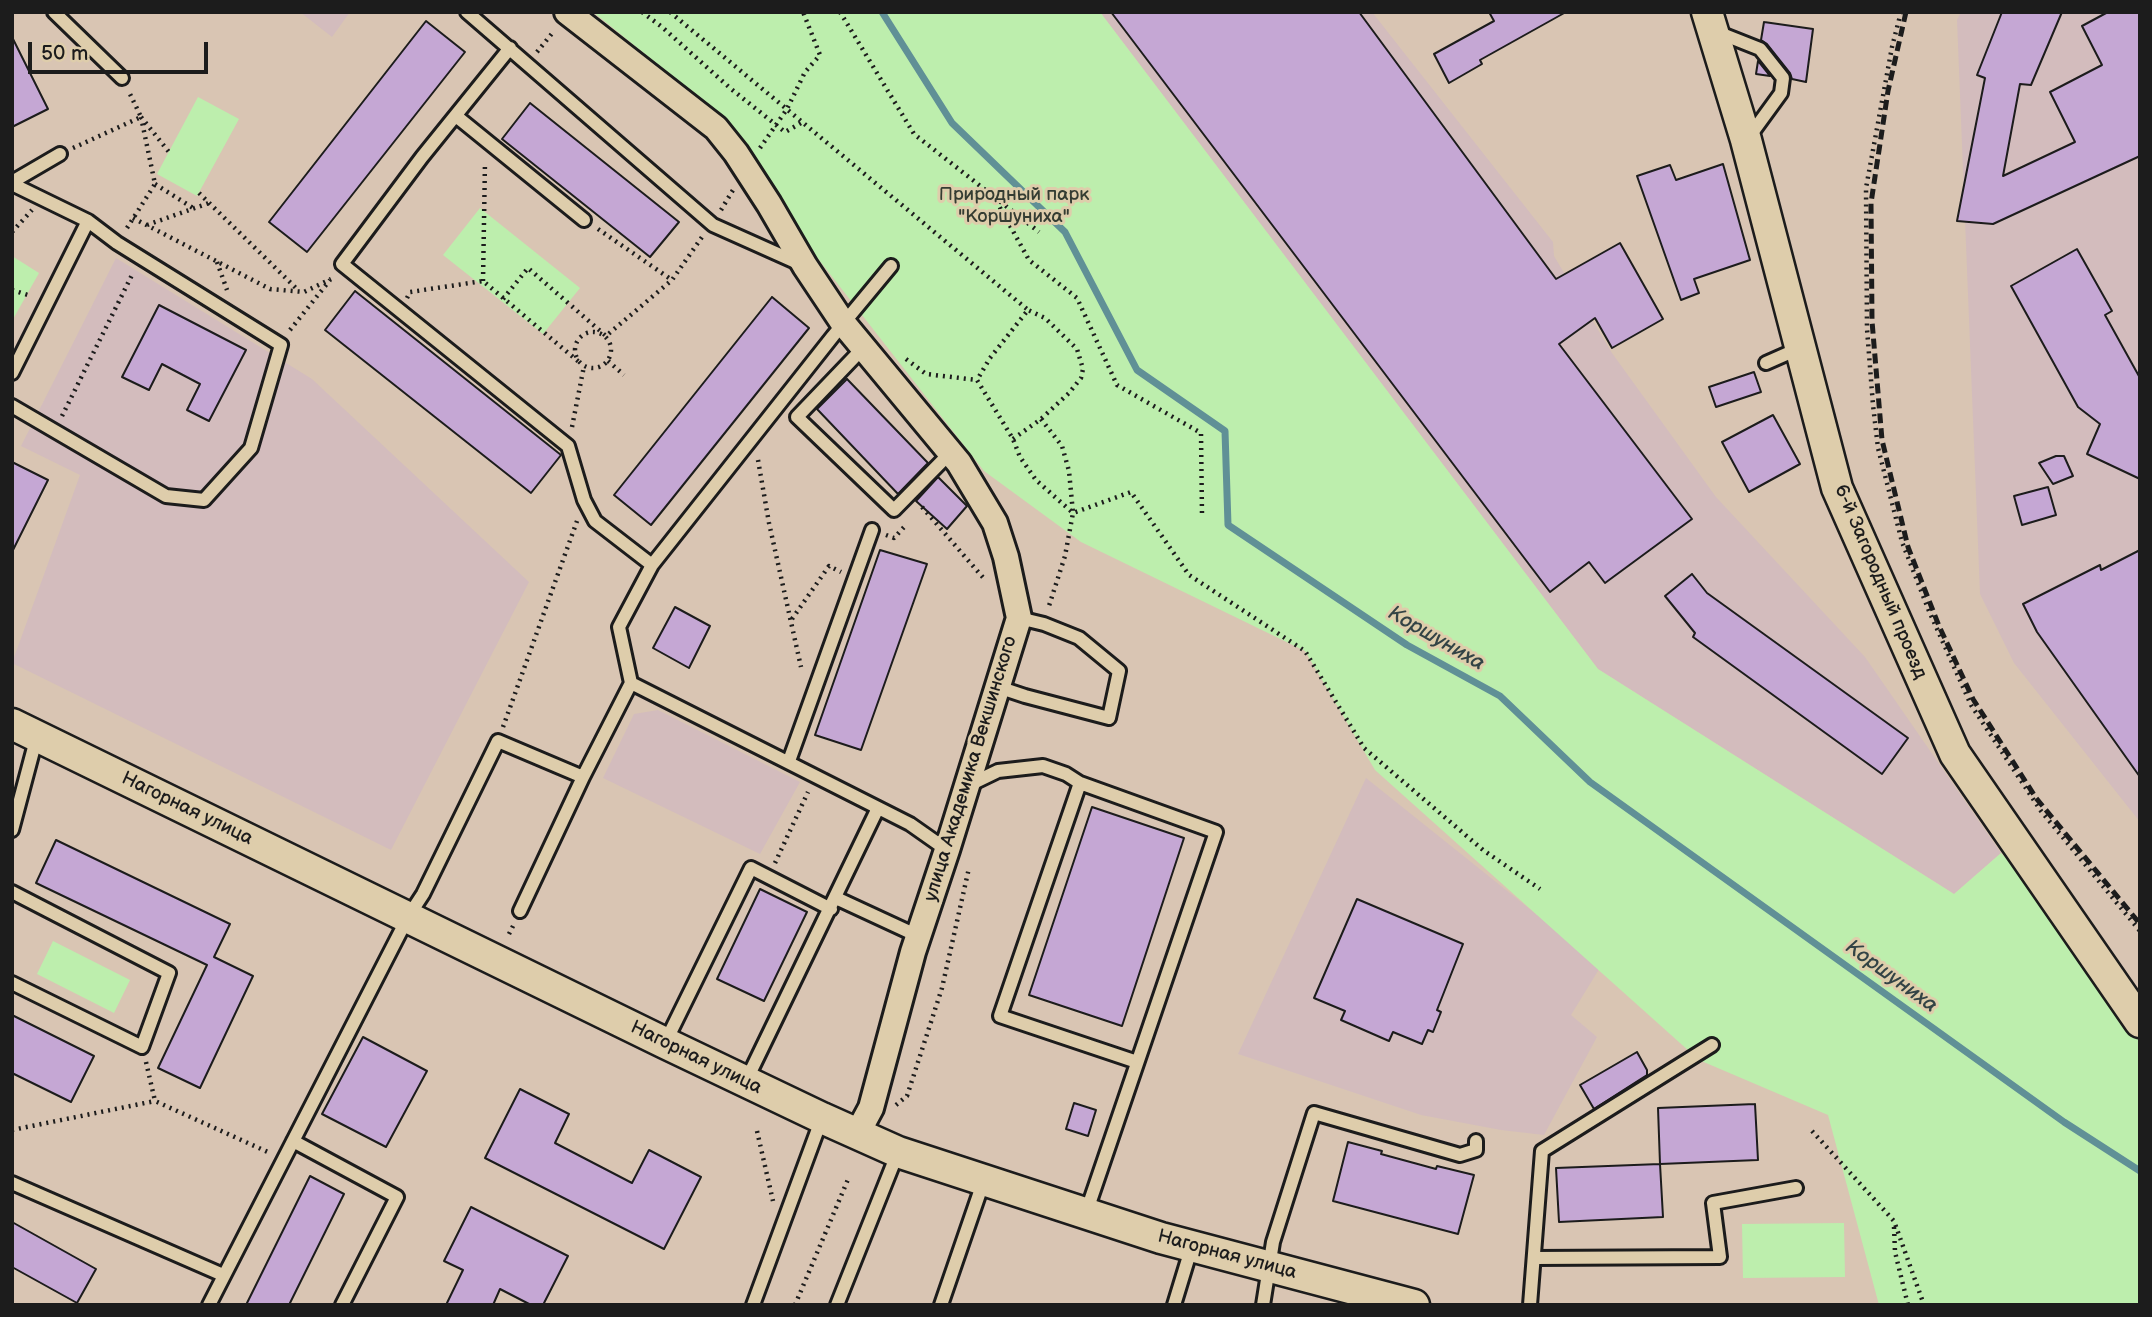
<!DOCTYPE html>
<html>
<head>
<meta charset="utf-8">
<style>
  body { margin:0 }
  #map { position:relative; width:2152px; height:1317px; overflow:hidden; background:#d9c5b3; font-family:"Balsamiq Sans",sans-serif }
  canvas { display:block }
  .frame { position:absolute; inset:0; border:14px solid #1c1c1c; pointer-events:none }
  .scale { position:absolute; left:28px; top:42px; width:180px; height:32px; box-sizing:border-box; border:4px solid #1c1c1c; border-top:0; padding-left:9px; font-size:21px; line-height:24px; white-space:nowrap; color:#1c1c1c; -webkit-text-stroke:5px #decdab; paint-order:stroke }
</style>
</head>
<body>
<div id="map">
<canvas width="2152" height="1317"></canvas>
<div class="frame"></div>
<div class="scale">50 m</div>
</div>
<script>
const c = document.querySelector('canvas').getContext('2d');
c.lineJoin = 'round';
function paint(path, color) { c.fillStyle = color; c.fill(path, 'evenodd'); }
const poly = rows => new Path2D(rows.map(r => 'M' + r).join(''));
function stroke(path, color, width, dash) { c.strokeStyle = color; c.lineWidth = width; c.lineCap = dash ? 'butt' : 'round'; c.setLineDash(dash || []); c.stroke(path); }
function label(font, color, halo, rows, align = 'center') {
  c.font = font + ' "Balsamiq Sans",sans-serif'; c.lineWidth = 6; c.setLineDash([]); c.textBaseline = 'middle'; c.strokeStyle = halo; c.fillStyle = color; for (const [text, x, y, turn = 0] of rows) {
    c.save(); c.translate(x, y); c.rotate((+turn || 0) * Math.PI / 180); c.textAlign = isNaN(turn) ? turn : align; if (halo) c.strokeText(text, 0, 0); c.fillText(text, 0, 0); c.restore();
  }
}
paint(poly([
  [300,12,350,12,332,37],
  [1100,12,1372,12,1553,242,1554,256,1612,353,1716,497,1865,657,2001,853,1954,894,1598,669],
  [1961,12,2140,12,2140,822,2014,663,1980,594,1957,20],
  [116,258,312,379,529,582,391,850,12,663,80,475,21,446],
  [658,710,800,782,760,854,603,778,634,714],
  [1366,778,1601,966,1571,1015,1597,1037,1544,1135,1501,1130,1421,1115,1238,1054]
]), '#d3bcbd');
paint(poly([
  [593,12,1100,12,1598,669,1954,894,2001,853,2140,993,2140,1305,1879,1305,1828,1115,1699,1060,1375,770,1305,651,1081,542,984,471,812,251,717,112],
  [198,97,239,119,197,196,157,174],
  [480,208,580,288,543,334,443,255],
  [12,256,39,273,12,321],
  [53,941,130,980,114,1013,37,974],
  [1844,1223,1845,1277,1743,1278,1742,1224]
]), '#bdeead');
stroke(poly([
  [882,12,952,123,1065,232,1137,370,1225,431,1228,525,1407,645,1500,696,1590,782,2064,1122,2140,1171]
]), '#609096', 7);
const building = poly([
  [1111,12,1359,12,1556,279,1620,243,1663,319,1612,348,1595,318,1559,344,1692,519,1605,583,1589,562,1550,592,1111,12],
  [1489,12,1566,12,1480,60,1482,64,1449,83,1434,54,1494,21,1489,12],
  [2002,12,2062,12,2031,85,2020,84,2003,176,2075,142,2050,92,2102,65,2082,26,2108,12,2140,12,2140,156,1993,224,1957,221,1985,78,1977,75,2002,12],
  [426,21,465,52,307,252,269,222,426,21],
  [1764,22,1813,29,1806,82,1792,79,1790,73,1767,44,1761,40,1764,22],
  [12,37,48,109,12,127,12,37],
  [1758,61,1770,76,1756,74,1758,61],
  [530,103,679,222,650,257,502,139,530,103],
  [1723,164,1750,260,1694,279,1699,293,1681,300,1637,176,1670,165,1676,180,1723,164],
  [2077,249,2112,311,2105,315,2140,378,2140,479,2087,454,2100,424,2078,407,2011,286,2077,249],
  [355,291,561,455,531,493,325,330,355,291],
  [772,297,809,328,651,525,614,495,772,297],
  [159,305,246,350,209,421,187,410,200,384,162,364,149,390,122,377,159,305],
  [1754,372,1761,392,1716,407,1709,387,1754,372],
  [847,379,928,463,898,494,817,409,847,379],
  [1773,415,1800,464,1749,492,1722,442,1773,415],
  [2056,456,2064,456,2073,476,2053,484,2039,463,2056,456],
  [12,462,48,480,12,552,12,462],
  [938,477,967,506,947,529,916,501,938,477],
  [2048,487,2056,515,2022,525,2014,496,2048,487],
  [880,550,927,564,861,750,815,735,880,550],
  [2140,550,2140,777,2037,632,2023,604,2100,565,2101,570,2140,550],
  [1692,574,1707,593,1908,738,1882,774,1693,637,1695,633,1665,596,1692,574],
  [675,607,710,626,689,668,653,648,675,607],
  [1092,807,1184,838,1122,1026,1029,995,1092,807],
  [56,840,230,924,214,957,253,976,200,1088,158,1068,207,965,36,883,56,840],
  [760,889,807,912,764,1001,717,979,760,889],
  [1357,899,1463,944,1437,1010,1441,1012,1433,1032,1428,1030,1422,1044,1393,1032,1389,1041,1341,1020,1345,1011,1314,998,1357,899],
  [12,1015,94,1056,71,1102,12,1073,12,1015],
  [363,1037,427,1071,386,1147,322,1114,363,1037],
  [1637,1052,1647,1070,1647,1075,1594,1109,1580,1085,1637,1052],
  [520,1089,569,1114,555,1143,632,1183,649,1150,701,1177,664,1249,485,1158,520,1089],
  [1074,1103,1096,1110,1088,1136,1066,1129,1074,1103],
  [1755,1104,1758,1160,1660,1164,1658,1108,1755,1104],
  [1348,1142,1382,1151,1381,1154,1436,1169,1437,1166,1474,1175,1458,1234,1333,1201,1348,1142],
  [1660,1164,1663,1217,1559,1222,1556,1168,1660,1164],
  [310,1176,344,1194,289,1305,246,1305,310,1176],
  [471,1207,568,1256,543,1305,531,1305,500,1289,493,1305,446,1305,463,1270,444,1261,471,1207],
  [12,1222,96,1269,77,1303,12,1267,12,1222]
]);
paint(building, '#c5a7d4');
stroke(building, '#1c1c1c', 2);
const service = poly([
  [54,12,122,78],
  [467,12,713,225,798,263],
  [1717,32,1760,49,1783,78,1781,93,1749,137],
  [510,48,422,157,342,264,568,446,584,500,595,521,652,565,833,336,891,266],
  [456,116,584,220],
  [12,182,60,154],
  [12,184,88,221,117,243,281,345,251,448,204,500,166,496,12,406],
  [864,347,797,417,894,510,951,452],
  [1766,363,1800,348],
  [12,373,88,221],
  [631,683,910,824,947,850],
  [998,687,1025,696,1109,718,1119,671,1079,638,1044,624,1019,618],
  [789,761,872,530],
  [1080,783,1000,1016,1137,1062],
  [967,786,998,771,1043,766,1066,774,1080,783,1216,832,1086,1213],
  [12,830,37,736],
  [12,892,169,973,142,1047,12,983],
  [836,898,918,936],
  [520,911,583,777,631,683,619,627,652,565],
  [665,1043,751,868,831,909],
  [746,1081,878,808],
  [293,1141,397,1197,342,1305],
  [12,1183,223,1275],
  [1534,1258,1720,1257,1713,1203,1796,1188],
  [209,1305,408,917,423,894,498,741,583,777],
  [753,1305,822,1118],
  [837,1305,898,1152],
  [941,1305,984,1180],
  [1174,1305,1192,1246],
  [1263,1305,1273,1242,1314,1113,1460,1155,1476,1150,1476,1141],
  [1530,1305,1542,1151,1712,1045]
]);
const minor = poly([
  [567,12,716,128,736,153,769,204,805,266,843,323,959,463,995,523,1006,557,1019,618,947,850,913,952,871,1108,857,1134]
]);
const tertiary = poly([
  [1707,12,1746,140,1837,488,1955,754,2140,1022],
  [12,724,665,1043,822,1118,898,1152,1161,1238,1414,1305]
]);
stroke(service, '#1c1c1c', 18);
stroke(minor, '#1c1c1c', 30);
stroke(tertiary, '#1c1c1c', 35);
stroke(poly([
  [642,12,662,27,730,88,785,132,803,122],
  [670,12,1028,310,990,358,977,380,1013,439,1020,457,1036,480,1073,513,1065,556,1048,609],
  [840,12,914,134,1039,232],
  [1901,12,1892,47,1866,188,1867,329,1873,405,1878,448,1902,542,1929,611,1971,705,2041,811,2140,931],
  [537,52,554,31],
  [141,117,169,152],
  [73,148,141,117,130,94],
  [760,148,787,109,805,72,820,55,803,12],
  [155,184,193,208],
  [199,193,299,291],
  [993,195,1029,260,1077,298,1117,385,1201,433,1202,515],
  [721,210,733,190],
  [133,218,270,289,304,292,331,279],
  [147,225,209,203],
  [127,228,155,184,141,117],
  [598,229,672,280],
  [12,232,32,210],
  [217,262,227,290],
  [483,281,485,162],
  [12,290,31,296],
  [407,298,410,292,483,281,579,362],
  [503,299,528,268,606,336,672,280,702,237],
  [290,330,330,280],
  '575 350a18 18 0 1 1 36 0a18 18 0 1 1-36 0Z',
  [906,359,926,374,977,380],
  [608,361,624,375],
  [62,416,133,273],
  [1041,419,1062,446,1069,471,1073,513,1131,492,1189,575,1305,651,1364,748,1483,850,1540,889],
  [572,427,584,366],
  [1013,439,1041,419,1069,393,1081,378,1083,369,1077,349,1045,318,1028,310],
  [758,460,769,523,801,667],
  [922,507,986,581],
  [886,535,894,538,906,525],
  [792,619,829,566,841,572],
  [503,727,577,521],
  [775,863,808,792],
  [509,934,514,924],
  [146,1062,155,1101,270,1153],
  [896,1105,907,1096,942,988,969,868],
  [12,1130,155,1101],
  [757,1131,773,1201],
  [1812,1131,1894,1221,1924,1305],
  [1894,1227,1895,1252,1908,1305],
  [795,1305,849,1177]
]), '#1c1c1c', 4.5, [2, 5]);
stroke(service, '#decdab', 12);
stroke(minor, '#decdab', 24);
stroke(tertiary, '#decdab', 30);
stroke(poly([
  [1906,12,1888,91,1871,203,1872,321,1882,440,1908,547,1939,626,1973,699,2036,798,2140,924]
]), '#1c1c1c', 5, [10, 5]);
label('19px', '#343c32', '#decdab', [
  ["Природный парк",1014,195],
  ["\"Коршуниха\"",1014,217]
]);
label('19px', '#1c1c1c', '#decdab', [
  ["6-й Загородный проезд",1880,582,67],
  ["улица Академика Векшинского",971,769,-73],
  ["Нагорная улица",187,809,26],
  ["Нагорная улица",696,1058,26],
  ["Нагорная улица",1227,1255,15]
]);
label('italic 21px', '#334345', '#decdab', [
  ["Коршуниха",1436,639,30],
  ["Коршуниха",1891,977,36]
]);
</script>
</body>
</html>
